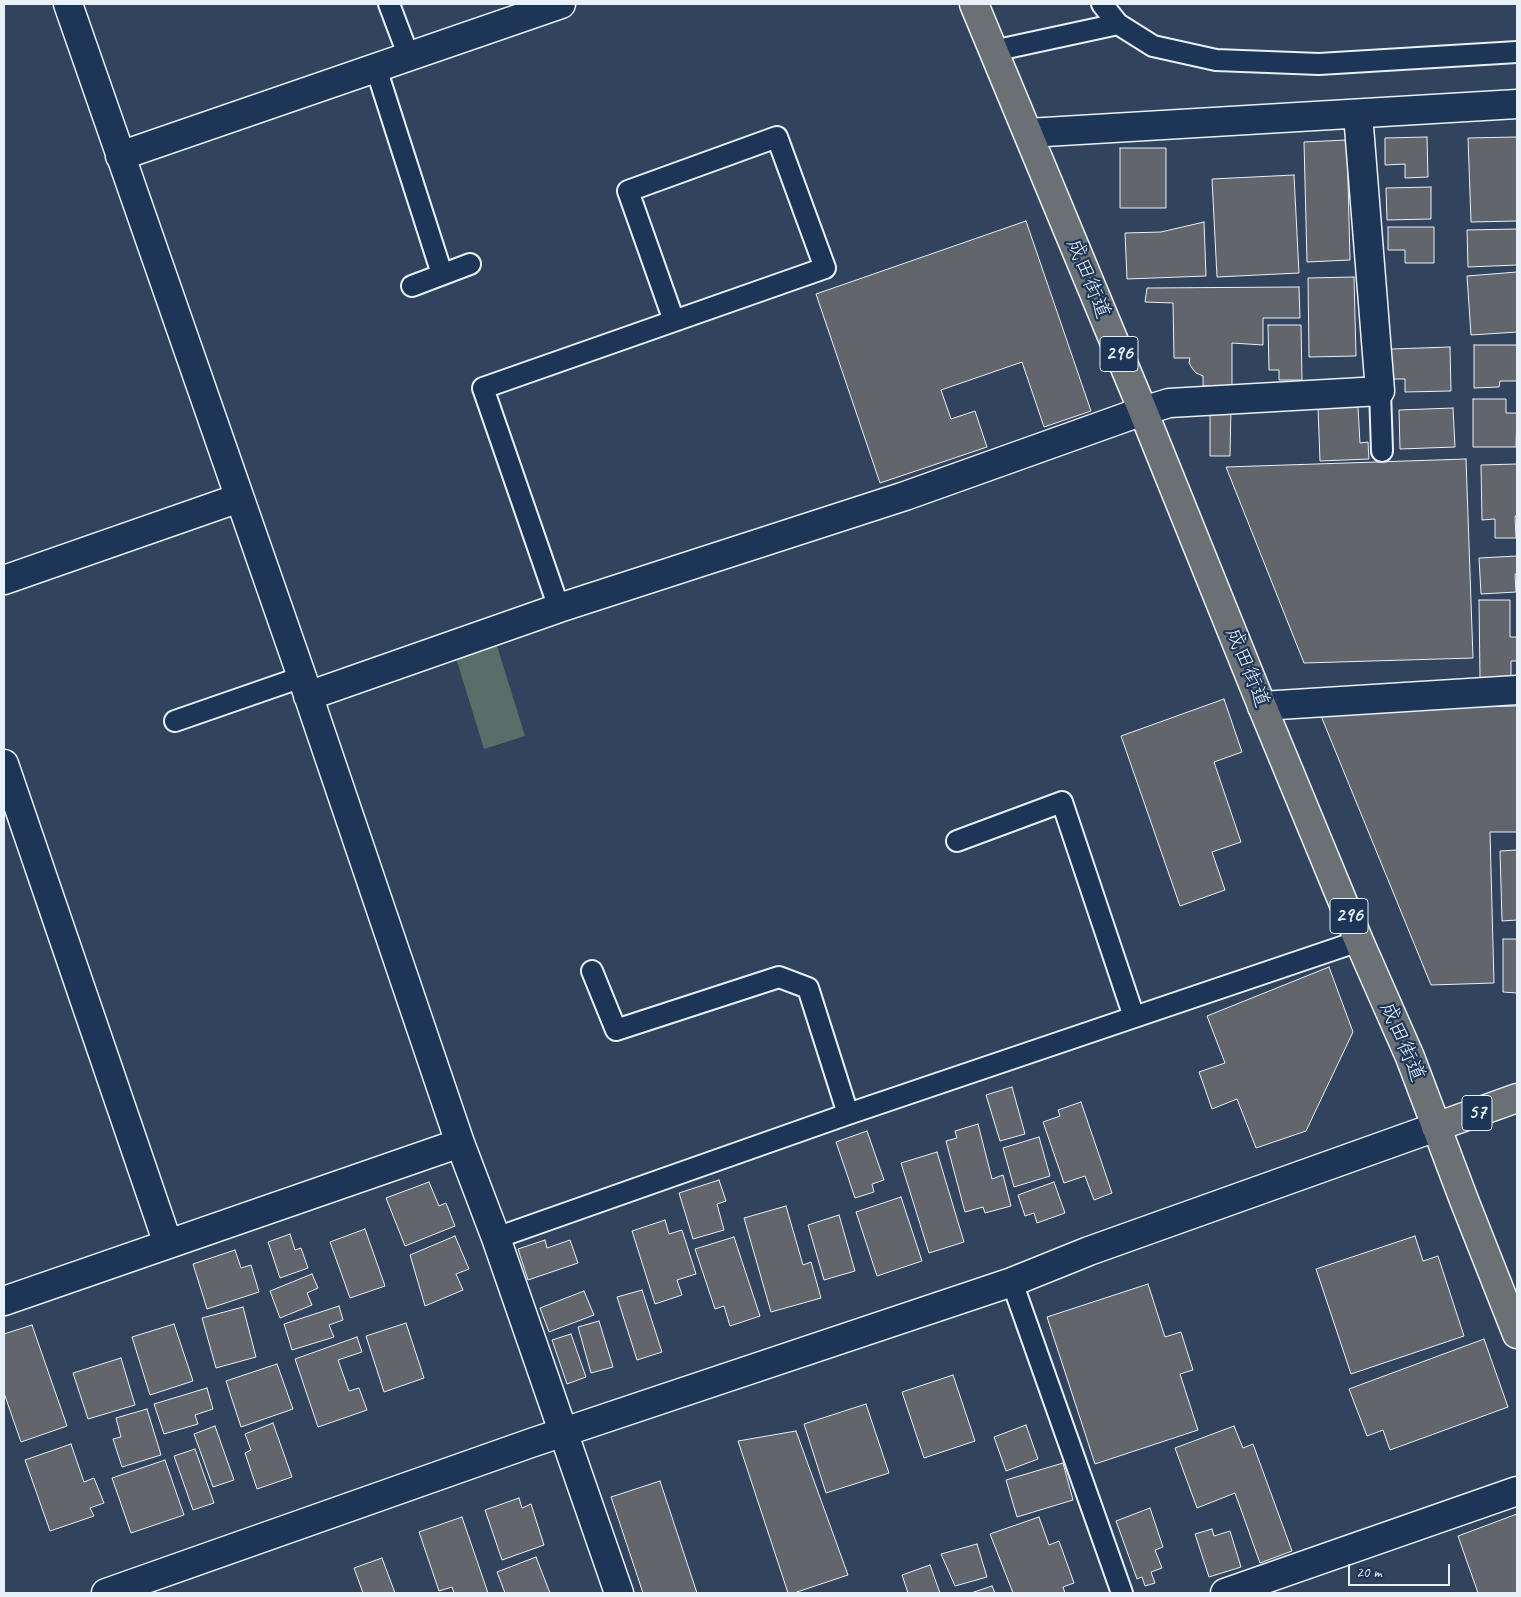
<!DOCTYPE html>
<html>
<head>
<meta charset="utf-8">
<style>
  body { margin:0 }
  #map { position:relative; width:1521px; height:1597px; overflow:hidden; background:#32435d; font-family:Caveat,sans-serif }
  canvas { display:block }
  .frame { position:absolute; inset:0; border:5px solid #e8f1f8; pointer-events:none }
  .scale { position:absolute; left:1348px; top:1564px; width:102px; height:22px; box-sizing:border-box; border:2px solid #e8f1f8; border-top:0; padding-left:6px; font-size:15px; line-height:18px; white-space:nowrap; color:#e8f1f8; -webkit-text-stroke:4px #1d3557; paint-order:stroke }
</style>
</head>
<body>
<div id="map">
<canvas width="1521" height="1597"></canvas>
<div class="frame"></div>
<div class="scale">20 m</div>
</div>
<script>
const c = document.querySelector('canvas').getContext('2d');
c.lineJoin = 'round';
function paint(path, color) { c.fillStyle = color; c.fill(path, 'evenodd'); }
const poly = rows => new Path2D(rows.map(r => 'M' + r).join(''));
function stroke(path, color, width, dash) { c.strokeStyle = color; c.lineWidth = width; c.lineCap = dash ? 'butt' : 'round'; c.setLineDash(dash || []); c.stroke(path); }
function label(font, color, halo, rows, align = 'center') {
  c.font = font + ' Caveat,"Klee One",sans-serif'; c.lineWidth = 4.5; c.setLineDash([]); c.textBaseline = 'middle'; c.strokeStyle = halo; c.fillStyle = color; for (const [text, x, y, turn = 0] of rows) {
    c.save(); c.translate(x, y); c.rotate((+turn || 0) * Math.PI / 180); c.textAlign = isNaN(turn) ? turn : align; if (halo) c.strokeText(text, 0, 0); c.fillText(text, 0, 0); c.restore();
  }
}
paint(poly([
  [497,646,525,736,484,749,456,658]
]), '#586e69');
const building = poly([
  [1427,137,1428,177,1405,178,1405,164,1385,165,1385,138,1427,137],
  [1517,137,1517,221,1471,222,1468,138,1517,137],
  [1347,140,1350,260,1307,262,1304,142,1347,140],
  [1120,148,1166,148,1166,208,1120,208,1120,148],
  [1294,175,1299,273,1217,277,1212,179,1294,175],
  [1431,187,1431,219,1387,220,1386,188,1431,187],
  [1026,221,1091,411,1044,427,1022,362,941,390,951,419,975,411,987,447,880,483,816,294,1026,221],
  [1204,222,1206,276,1127,279,1125,233,1161,232,1204,222],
  [1388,227,1434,227,1434,263,1405,263,1405,250,1388,250,1388,227],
  [1517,229,1517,265,1468,267,1467,230,1517,229],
  [1517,272,1517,332,1471,335,1467,276,1517,272],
  [1354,277,1356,356,1309,357,1308,278,1354,277],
  [1299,287,1300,318,1263,318,1263,345,1232,343,1232,386,1203,386,1203,376,1196,373,1192,368,1189,363,1190,358,1174,358,1173,303,1145,302,1147,288,1299,287],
  [1268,325,1301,325,1302,380,1279,380,1279,370,1269,370,1268,325],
  [1474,345,1517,345,1517,381,1500,381,1499,387,1474,388,1474,345],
  [1450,347,1451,391,1405,392,1405,379,1392,379,1391,349,1450,347],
  [1473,399,1506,399,1506,413,1517,413,1516,447,1473,447,1473,399],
  [1210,405,1231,405,1230,456,1210,456,1210,405],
  [1358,407,1360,443,1368,442,1369,459,1320,461,1318,408,1358,407],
  [1453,408,1455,447,1400,449,1399,410,1453,408],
  [1466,459,1473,658,1304,663,1226,467,1466,459],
  [1517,464,1517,516,1515,516,1516,538,1495,538,1495,519,1482,520,1481,465,1517,464],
  [1517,556,1517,574,1515,574,1516,592,1481,594,1479,558,1517,556],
  [1479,600,1510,600,1510,637,1517,637,1517,661,1511,661,1511,678,1480,678,1479,600],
  [1224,699,1242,752,1214,762,1241,842,1212,852,1225,890,1180,906,1121,736,1224,699],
  [1517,706,1517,832,1490,832,1494,983,1431,985,1319,711,1517,706],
  [1517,850,1517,920,1502,921,1500,851,1517,850],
  [1503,939,1517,939,1517,993,1503,992,1503,939],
  [1329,967,1353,1032,1306,1131,1256,1148,1237,1099,1212,1109,1199,1072,1225,1063,1207,1016,1329,967],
  [1012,1087,1025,1134,1000,1141,986,1095,1012,1087],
  [1081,1102,1112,1193,1094,1200,1085,1176,1064,1183,1043,1122,1060,1116,1058,1110,1081,1102],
  [978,1124,992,1179,1003,1175,1011,1206,985,1213,983,1207,965,1212,946,1141,957,1138,955,1131,978,1124],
  [867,1131,884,1180,872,1184,874,1192,855,1198,836,1142,867,1131],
  [1039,1137,1050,1176,1014,1187,1003,1148,1039,1137],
  [937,1152,964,1242,929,1253,901,1163,937,1152],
  [719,1180,726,1201,717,1204,724,1230,693,1239,679,1193,719,1180],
  [429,1182,439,1206,446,1203,455,1226,405,1246,386,1198,429,1182],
  [1054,1182,1065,1213,1037,1223,1034,1213,1025,1216,1018,1195,1054,1182],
  [901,1197,922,1261,877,1276,856,1212,901,1197],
  [786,1206,803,1265,811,1262,821,1298,771,1312,744,1218,786,1206],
  [839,1215,855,1271,824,1280,808,1225,839,1215],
  [665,1220,669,1234,682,1230,696,1274,677,1280,682,1295,655,1304,632,1231,665,1220],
  [365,1229,385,1286,350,1298,330,1242,365,1229],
  [290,1234,295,1250,301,1248,308,1268,280,1278,268,1242,290,1234],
  [455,1236,469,1269,456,1274,463,1290,425,1306,410,1255,455,1236],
  [1415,1236,1423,1261,1438,1256,1464,1336,1351,1374,1316,1269,1415,1236],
  [734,1237,760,1316,730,1326,724,1306,715,1309,695,1249,734,1237],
  [545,1240,547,1248,570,1240,578,1263,528,1280,518,1249,545,1240],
  [235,1250,241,1268,251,1265,259,1292,207,1309,193,1264,235,1250],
  [312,1274,318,1288,307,1293,312,1305,280,1318,270,1291,312,1274],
  [1148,1284,1165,1337,1181,1332,1193,1370,1180,1374,1198,1430,1095,1464,1047,1317,1148,1284],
  [642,1290,662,1352,637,1360,617,1297,642,1290],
  [584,1291,594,1315,549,1332,540,1308,584,1291],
  [339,1306,343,1320,329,1325,334,1337,292,1350,284,1324,339,1306],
  [243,1307,256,1357,216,1368,202,1318,243,1307],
  [599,1321,613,1367,591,1373,578,1327,599,1321],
  [406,1323,424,1378,384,1392,366,1336,406,1323],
  [174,1324,193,1381,150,1395,132,1337,174,1324],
  [32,1325,67,1426,21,1442,4,1393,4,1334,32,1325],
  [571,1334,586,1377,567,1384,552,1340,571,1334],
  [357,1337,362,1352,338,1360,349,1391,359,1388,367,1410,318,1427,295,1359,357,1337],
  [1484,1339,1508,1407,1390,1450,1383,1430,1367,1436,1349,1389,1484,1339],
  [121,1358,135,1405,88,1419,73,1373,121,1358],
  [277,1364,293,1409,241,1427,226,1381,277,1364],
  [953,1375,975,1441,924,1458,902,1392,953,1375],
  [207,1388,213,1409,195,1415,198,1424,164,1434,154,1404,207,1388],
  [866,1404,889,1473,826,1493,804,1424,866,1404],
  [147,1409,161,1455,122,1467,113,1439,121,1437,116,1418,147,1409],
  [273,1423,292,1477,257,1489,245,1453,251,1450,245,1434,273,1423],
  [1026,1425,1038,1459,1006,1471,994,1437,1026,1425],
  [215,1426,234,1480,213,1487,194,1434,215,1426],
  [1234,1426,1243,1448,1253,1444,1292,1551,1260,1563,1235,1493,1197,1508,1175,1448,1234,1426],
  [796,1431,848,1575,794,1593,788,1593,738,1441,796,1431],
  [71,1444,84,1482,94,1478,104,1503,90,1508,94,1516,50,1531,25,1460,71,1444],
  [195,1449,214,1503,193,1510,174,1456,195,1449],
  [165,1460,184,1515,131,1533,112,1478,165,1460],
  [1063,1463,1073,1500,1017,1517,1006,1480,1063,1463],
  [660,1481,697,1593,643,1593,611,1497,660,1481],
  [519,1498,522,1508,531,1504,544,1545,502,1560,485,1510,519,1498],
  [1150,1508,1163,1547,1155,1550,1162,1568,1151,1572,1155,1583,1145,1586,1142,1577,1137,1579,1116,1521,1150,1508],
  [1517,1514,1517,1593,1478,1593,1458,1536,1517,1514],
  [462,1517,488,1593,454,1593,452,1587,439,1591,419,1532,462,1517],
  [1039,1517,1049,1545,1059,1541,1074,1583,1063,1587,1065,1593,1013,1593,990,1534,1039,1517],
  [1212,1529,1214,1536,1230,1531,1241,1567,1209,1577,1195,1534,1212,1529],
  [977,1544,987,1577,955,1586,941,1554,977,1544],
  [536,1557,550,1593,505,1593,497,1572,536,1557],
  [382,1558,395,1593,363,1593,354,1568,382,1558],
  [930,1565,940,1593,908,1593,902,1575,930,1565],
  [992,1586,995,1593,971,1593,992,1586]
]);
paint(building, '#62656c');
stroke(building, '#e8f1f8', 1);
const service = poly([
  [389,4,409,57],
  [1102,4,1118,24,1153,46,1216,60,1319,64,1517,52],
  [993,51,1118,24],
  [376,68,442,274],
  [412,286,470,264],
  [1380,391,1382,451],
  [559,608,483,388,825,268,777,137,628,191,674,321],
  [175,721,302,677],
  [957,841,1062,802,1134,1017],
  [592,971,616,1030,779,977,808,988,848,1114],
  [496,1238,848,1114,1359,941],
  [1012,1282,1122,1593]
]);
const minor = poly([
  [68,4,302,677,460,1143,496,1238,619,1593],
  [1028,133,1517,104],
  [120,156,561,4],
  [4,580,239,498],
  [308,696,559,608,905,496,1143,411,1169,403,1380,391,1358,114],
  [1262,706,1517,690],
  [4,764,168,1244],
  [4,1301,460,1143],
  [1225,1593,1517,1491]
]);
const tertiary = poly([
  [106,1593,531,1443,1012,1282,1089,1251,1436,1127]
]);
const primary = poly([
  [1436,1127,1517,1098]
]);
const trunk = poly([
  [974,4,1143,411,1262,706,1359,941,1410,1057,1464,1200,1517,1334]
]);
stroke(service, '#e8f1f8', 24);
stroke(minor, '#e8f1f8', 31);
stroke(tertiary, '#e8f1f8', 31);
stroke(primary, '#e8f1f8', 31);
stroke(trunk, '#e8f1f8', 31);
stroke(service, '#1d3557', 20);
stroke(minor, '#1d3557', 28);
stroke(tertiary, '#1d3557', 28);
stroke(primary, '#6a7074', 28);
stroke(trunk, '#6a7074', 28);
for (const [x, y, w] of [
  [1119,354,38],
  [1349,916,38],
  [1477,1113,30]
]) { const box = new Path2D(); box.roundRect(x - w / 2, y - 17.5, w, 35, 4); c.fillStyle = '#1d3557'; c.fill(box); stroke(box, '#e8f1f8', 1); }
label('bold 20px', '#e8f1f8', null, [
  ["296",1119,354],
  ["296",1349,916],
  ["57",1477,1113]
]);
label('21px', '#e8f1f8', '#1d3557', [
  ["成田街道",1088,279,68],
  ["成田街道",1247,668,68],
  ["成田街道",1402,1042,67]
]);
</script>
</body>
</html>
